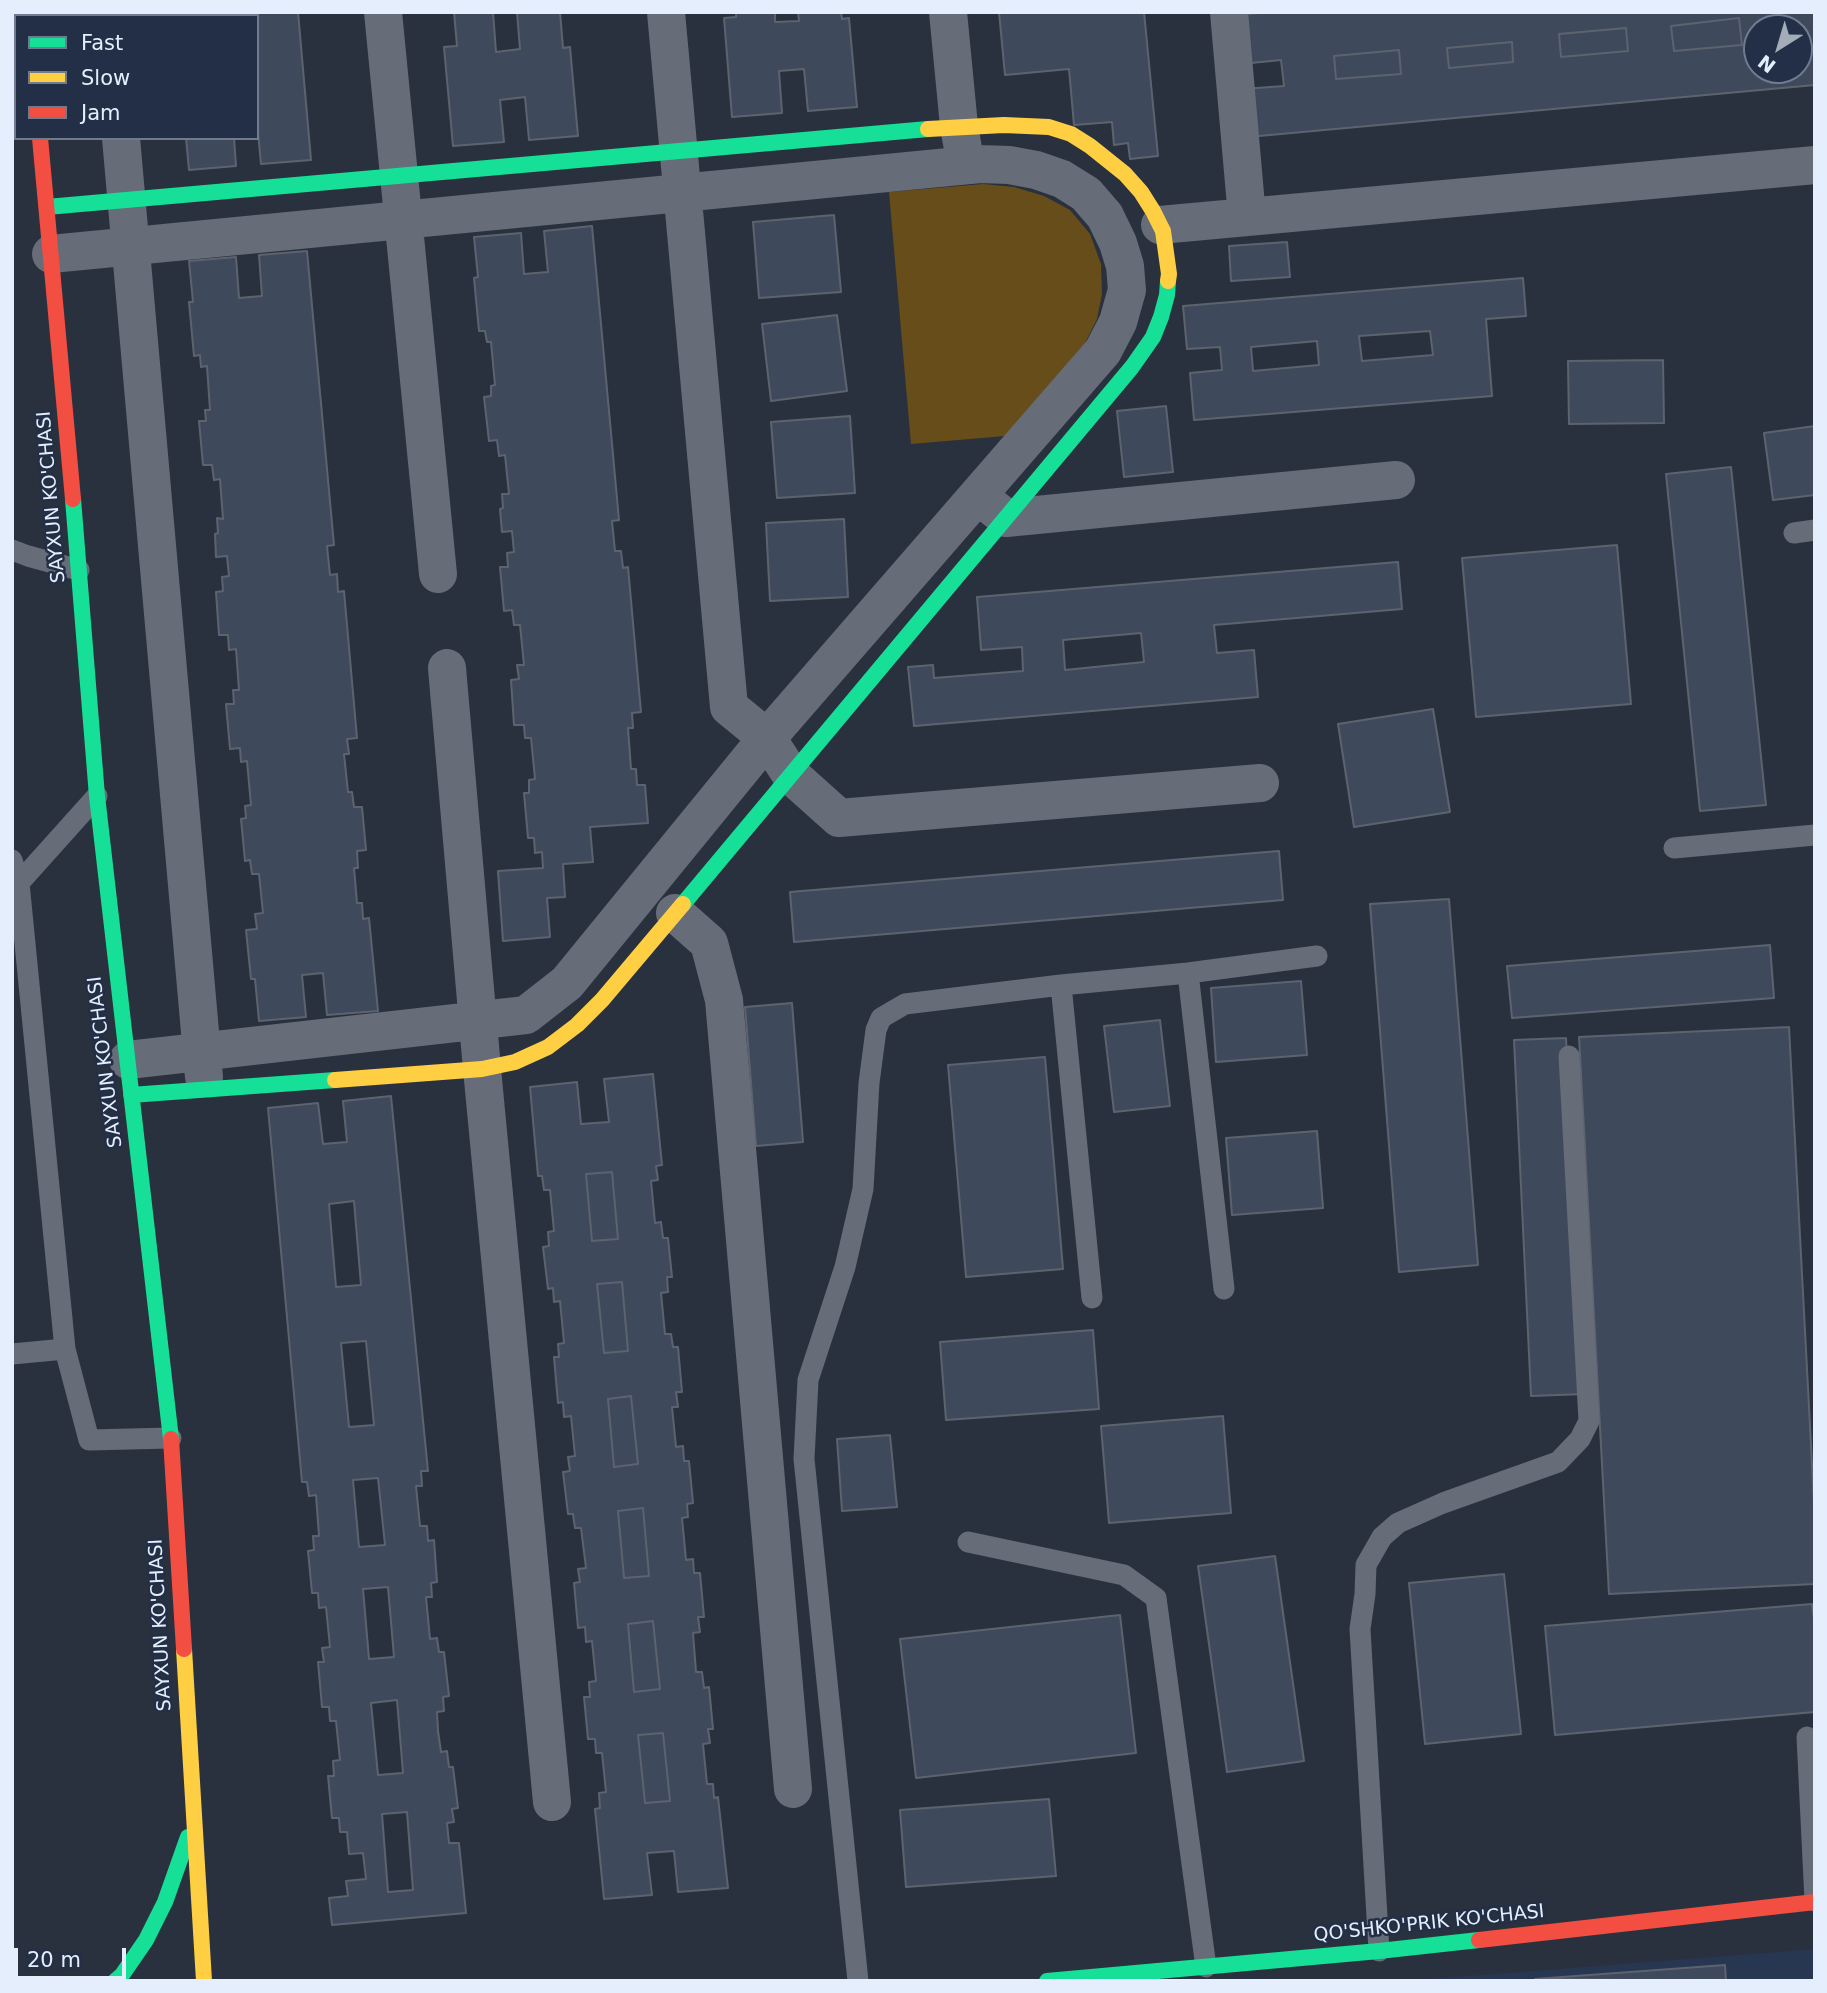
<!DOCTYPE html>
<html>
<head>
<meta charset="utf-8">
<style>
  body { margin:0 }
  #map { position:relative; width:1827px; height:1993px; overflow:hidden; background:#2a313e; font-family:"DejaVu Sans",sans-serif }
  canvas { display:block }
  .frame { position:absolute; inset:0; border:14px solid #e5eefd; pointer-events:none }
  .legend { position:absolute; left:14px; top:14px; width:245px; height:126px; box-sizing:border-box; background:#222f46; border:2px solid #707b8f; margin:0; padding:9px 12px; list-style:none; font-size:21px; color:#e5eefd }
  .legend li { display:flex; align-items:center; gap:14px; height:35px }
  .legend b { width:35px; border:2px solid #707b8f }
  .north { position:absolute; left:1743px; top:14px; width:70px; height:70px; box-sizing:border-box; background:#222f46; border:2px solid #707b8f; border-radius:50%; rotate:217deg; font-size:19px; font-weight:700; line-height:28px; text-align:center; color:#e5eefd }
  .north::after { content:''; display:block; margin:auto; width:24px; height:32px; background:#a4acba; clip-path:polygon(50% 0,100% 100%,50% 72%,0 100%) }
  .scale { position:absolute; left:14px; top:1948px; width:112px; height:32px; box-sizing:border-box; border:4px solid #e5eefd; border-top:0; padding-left:9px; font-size:21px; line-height:24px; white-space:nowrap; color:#e5eefd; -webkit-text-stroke:5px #222f46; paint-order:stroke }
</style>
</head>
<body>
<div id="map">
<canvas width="1827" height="1993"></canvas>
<div class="frame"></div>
<ul class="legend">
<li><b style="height:9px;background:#16e098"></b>Fast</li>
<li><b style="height:9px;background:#ffcf43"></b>Slow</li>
<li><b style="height:9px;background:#f24e42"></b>Jam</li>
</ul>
<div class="north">N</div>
<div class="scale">20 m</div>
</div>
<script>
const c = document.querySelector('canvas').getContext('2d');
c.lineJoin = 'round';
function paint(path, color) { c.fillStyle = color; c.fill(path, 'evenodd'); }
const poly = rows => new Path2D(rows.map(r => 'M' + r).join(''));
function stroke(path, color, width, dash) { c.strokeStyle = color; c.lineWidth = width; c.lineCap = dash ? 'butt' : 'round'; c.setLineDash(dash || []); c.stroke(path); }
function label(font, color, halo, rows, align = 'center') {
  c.font = font + ' "DejaVu Sans",sans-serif'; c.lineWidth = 5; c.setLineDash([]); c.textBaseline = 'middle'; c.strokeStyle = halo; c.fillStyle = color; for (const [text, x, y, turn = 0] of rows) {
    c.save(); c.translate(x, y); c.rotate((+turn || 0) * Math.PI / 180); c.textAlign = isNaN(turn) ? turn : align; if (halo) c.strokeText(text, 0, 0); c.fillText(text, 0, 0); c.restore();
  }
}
paint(poly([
  [1815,1949,1815,1981,1404,1981]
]), '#273651');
paint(poly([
  [983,184,1014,187,1044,196,1070,210,1090,234,1101,264,1102,294,1097,319,1085,343,1005,436,911,444,889,192]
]), '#674d1a');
const building = poly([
  [175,12,223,12,223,16,175,16,175,12],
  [247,12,298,12,311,160,261,164,257,122,257,16,248,16,247,12],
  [454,12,493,12,496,52,520,49,517,12,560,12,563,48,570,47,578,136,529,140,525,97,500,100,504,142,453,146,444,47,457,46,454,12],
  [736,12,775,12,775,22,799,21,798,12,841,12,842,19,849,18,857,107,808,111,804,69,779,71,782,113,732,117,724,18,736,17,736,12],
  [999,12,1144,12,1158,156,1130,159,1128,143,1114,145,1112,122,1074,125,1069,69,1005,75,999,12],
  [1269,12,1815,12,1815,85,1248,137,1243,89,1284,86,1281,60,1241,64,1236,15,1269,12],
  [1739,18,1742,45,1674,51,1671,26,1739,18],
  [1626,28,1628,51,1561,57,1559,34,1626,28],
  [1757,28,1799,28,1799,70,1757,70,1757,28],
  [1512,42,1513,62,1449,68,1447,48,1512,42],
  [1399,50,1401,74,1336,79,1334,56,1399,50],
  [1739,18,1742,45,1674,51,1671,26,1739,18],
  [1626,28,1628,51,1561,57,1559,34,1626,28],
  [1512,42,1513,62,1449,68,1447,48,1512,42],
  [1399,50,1401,74,1336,79,1334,56,1399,50],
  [186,138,234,138,236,166,189,170,186,138],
  [834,215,841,292,759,298,753,222,834,215],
  [592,226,619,520,612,521,615,551,621,551,623,568,628,567,641,712,632,713,633,728,628,728,631,769,636,769,637,785,645,785,648,823,590,827,593,862,563,864,565,897,547,898,550,937,503,941,498,871,543,868,542,852,535,853,534,838,528,838,524,793,529,793,529,780,535,779,531,738,525,738,524,725,514,725,511,680,519,679,517,665,524,665,520,625,514,625,512,610,504,611,500,567,508,567,507,553,514,552,512,531,502,532,500,509,503,508,502,494,509,494,505,455,499,456,497,440,489,441,484,397,491,396,491,386,495,385,491,342,487,342,485,331,479,331,474,278,478,277,474,237,521,233,524,274,548,272,544,231,592,226],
  [1287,242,1290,277,1231,281,1229,246,1287,242],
  [307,251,334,545,327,546,330,575,337,574,338,592,344,591,357,738,347,739,349,754,344,754,348,792,352,792,354,807,362,807,366,850,357,851,358,868,354,868,357,903,362,903,363,919,369,918,378,1011,327,1015,323,973,302,975,306,1017,259,1021,255,979,251,979,246,930,257,929,255,914,263,913,259,874,252,874,250,860,245,861,241,819,246,818,245,806,251,805,247,761,241,762,240,748,230,749,226,704,234,704,233,690,239,690,236,649,229,650,228,635,219,635,216,592,223,591,222,577,229,576,227,556,216,557,215,534,218,533,217,518,223,519,220,479,214,480,212,465,203,465,199,421,206,421,205,410,210,410,207,366,201,367,200,355,194,356,189,302,193,302,189,261,236,257,239,298,262,296,259,255,307,251],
  [1523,278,1526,316,1486,319,1492,396,1194,420,1190,373,1222,370,1220,347,1187,349,1183,306,1523,278],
  [1430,331,1433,355,1362,361,1359,336,1430,331],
  [1317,341,1319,365,1253,371,1251,347,1317,341],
  [837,315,847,391,771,401,762,324,837,315],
  [1663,360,1664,423,1569,424,1568,361,1663,360],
  [1166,406,1173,472,1124,477,1117,411,1166,406],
  [850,416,855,493,777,498,771,422,850,416],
  [1815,426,1815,495,1773,500,1764,433,1815,426],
  [1731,467,1766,805,1700,811,1666,474,1731,467],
  [844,519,848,597,770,601,766,523,844,519],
  [1617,545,1631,704,1476,717,1462,558,1617,545],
  [1398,562,1402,609,1214,625,1217,653,1254,650,1258,697,914,726,908,667,933,665,934,678,1023,671,1022,647,981,650,977,597,1398,562],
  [1141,633,1144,662,1065,670,1063,640,1141,633],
  [1433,709,1450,812,1354,827,1338,724,1433,709],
  [1279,851,1283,900,794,942,790,892,1279,851],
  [1449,899,1478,1265,1399,1272,1370,904,1449,899],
  [1770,945,1774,998,1512,1018,1507,966,1770,945],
  [1301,981,1307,1055,1216,1062,1211,988,1301,981],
  [792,1003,803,1142,756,1146,745,1007,792,1003],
  [1160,1020,1170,1106,1114,1112,1104,1026,1160,1020],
  [1789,1027,1815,1521,1815,1584,1609,1594,1579,1037,1789,1027],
  [1566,1038,1584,1394,1531,1396,1514,1040,1566,1038],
  [1045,1057,1063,1269,966,1277,948,1065,1045,1057],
  [653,1074,662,1165,656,1166,658,1180,651,1181,655,1223,661,1222,663,1238,668,1238,672,1277,667,1277,668,1292,661,1293,665,1334,671,1334,673,1347,678,1347,682,1392,676,1392,678,1407,672,1407,676,1447,683,1446,684,1461,689,1461,693,1503,687,1504,688,1517,682,1518,686,1560,693,1559,694,1573,700,1573,704,1617,698,1617,700,1632,693,1633,696,1672,702,1672,704,1688,709,1687,713,1729,708,1729,710,1743,703,1744,707,1784,713,1784,714,1798,718,1797,728,1888,678,1892,674,1851,647,1853,652,1895,604,1899,595,1809,600,1808,599,1793,606,1792,602,1753,596,1753,595,1739,588,1739,584,1697,590,1697,589,1682,596,1681,592,1641,586,1642,585,1627,578,1628,574,1583,580,1582,578,1569,586,1568,581,1528,575,1528,573,1514,568,1514,563,1472,570,1471,568,1457,575,1456,571,1416,564,1417,563,1402,558,1403,554,1357,559,1357,558,1344,564,1343,560,1301,554,1302,553,1288,548,1289,543,1247,549,1246,548,1232,554,1231,550,1190,544,1190,542,1176,538,1176,530,1087,577,1082,581,1124,609,1122,604,1079,653,1074],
  [612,1172,618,1239,592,1241,586,1174,612,1172],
  [622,1282,628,1351,604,1353,597,1284,622,1282],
  [631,1396,638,1464,614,1467,608,1399,631,1396],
  [643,1508,649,1576,624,1578,618,1511,643,1508],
  [653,1621,660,1689,634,1692,628,1624,653,1621],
  [663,1733,670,1801,645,1803,638,1735,663,1733],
  [391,1096,428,1471,421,1471,422,1486,416,1486,420,1526,427,1526,428,1541,434,1540,437,1582,431,1583,432,1597,426,1597,430,1639,437,1638,439,1652,444,1652,449,1696,443,1697,444,1711,437,1712,438,1731,441,1752,447,1751,449,1767,453,1767,458,1808,452,1809,454,1822,447,1823,449,1843,459,1843,466,1913,332,1925,329,1898,348,1896,346,1881,366,1879,363,1853,349,1854,347,1832,340,1832,339,1818,332,1818,328,1776,334,1776,333,1761,340,1760,336,1721,330,1721,329,1707,322,1707,318,1662,324,1662,322,1648,330,1647,326,1607,319,1608,318,1593,312,1593,308,1551,314,1550,313,1536,319,1536,316,1495,309,1496,307,1482,302,1482,268,1108,318,1103,323,1144,347,1142,343,1101,391,1096],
  [354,1201,361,1285,336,1287,329,1204,354,1201],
  [366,1341,374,1425,349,1427,341,1343,366,1341],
  [378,1478,385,1545,359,1547,353,1480,378,1478],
  [388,1587,394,1657,369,1659,363,1589,388,1587],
  [397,1700,403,1773,378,1775,371,1703,397,1700],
  [407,1812,413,1890,388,1892,382,1814,407,1812],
  [1317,1131,1323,1208,1232,1215,1226,1138,1317,1131],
  [612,1172,618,1239,592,1241,586,1174,612,1172],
  [622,1282,628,1351,604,1353,597,1284,622,1282],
  [1093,1330,1099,1409,946,1420,940,1342,1093,1330],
  [631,1396,638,1464,614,1467,608,1399,631,1396],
  [1223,1416,1231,1513,1109,1523,1101,1426,1223,1416],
  [890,1435,897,1507,842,1511,837,1439,890,1435],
  [643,1508,649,1576,624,1578,618,1511,643,1508],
  [1275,1556,1304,1761,1227,1772,1198,1566,1275,1556],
  [1504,1574,1521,1734,1425,1744,1409,1583,1504,1574],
  [1812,1604,1815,1625,1815,1712,1555,1735,1545,1626,1812,1604],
  [1120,1615,1136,1753,916,1778,900,1639,1120,1615],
  [653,1621,660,1689,634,1692,628,1624,653,1621],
  [663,1733,670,1801,645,1803,638,1735,663,1733],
  [1049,1799,1056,1876,906,1887,900,1810,1049,1799],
  [1725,1965,1726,1981,1535,1979,1725,1965]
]);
paint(building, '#3f495c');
stroke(building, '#5d636e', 2);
stroke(poly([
  [1794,533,1815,530],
  [12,550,28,556,79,570],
  [1674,848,1815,835],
  [12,860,19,883,65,1349,89,1440,171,1438],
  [19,883,97,796],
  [1188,973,1317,956],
  [1061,985,1188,973,1224,1289],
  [12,1354,65,1349],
  [968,1542,1124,1575,1156,1598,1206,1967],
  [1807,1737,1815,1901],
  [1379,1951,1360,1629,1365,1594,1366,1565,1382,1537,1398,1523,1443,1503,1558,1462,1580,1439,1589,1421,1569,1056],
  [858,1981,804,1459,808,1380,845,1267,863,1189,869,1083,876,1030,881,1018,905,1004,1061,985,1092,1298]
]), '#666c78', 21);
stroke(poly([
  [110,12,110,16],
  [383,12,438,574],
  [948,12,959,126,965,160],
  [1229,12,1247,217],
  [121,138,204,1077],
  [1160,225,1815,165],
  [51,254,980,164,1009,165,1036,170,1062,179,1086,194,1105,216,1118,243,1125,266,1127,290,1118,322,1103,351,767,738,791,775,839,818,1260,783],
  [986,502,1006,518,1396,480],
  [447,668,482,1069,552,1802],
  [675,913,709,943,724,1000,793,1789],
  [128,1060,526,1015,567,983,767,738,729,707,666,12]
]), '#666c78', 38);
stroke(poly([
  [47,207,928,129],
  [73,499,97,796,171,1439],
  [683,904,1132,367,1153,337,1161,317,1167,295,1168,281],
  [131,1095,335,1080],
  [115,1981,122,1975,146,1940,165,1902,188,1837],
  [1047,1981,1379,1951,1479,1940]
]), '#16e098', 16);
stroke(poly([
  [29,12,29,16],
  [928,129,1004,125,1049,127,1071,134,1090,146,1125,174,1141,192,1153,211,1163,231,1169,274,1168,281],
  [335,1080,482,1069,515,1062,548,1047,577,1025,602,1000,683,904],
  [184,1649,204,1981]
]), '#ffcf43', 16);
stroke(poly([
  [40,138,73,499],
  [171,1439,184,1649],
  [1479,1940,1815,1902]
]), '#f24e42', 16);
label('19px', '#e5eefd', '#222f46', [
  ["SAYXUN KO'CHASI",52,497,-95],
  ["SAYXUN KO'CHASI",106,1062,-97],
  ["SAYXUN KO'CHASI",161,1625,-93],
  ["QO'SHKO'PRIK KO'CHASI",1429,1924,-6]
]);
</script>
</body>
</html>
